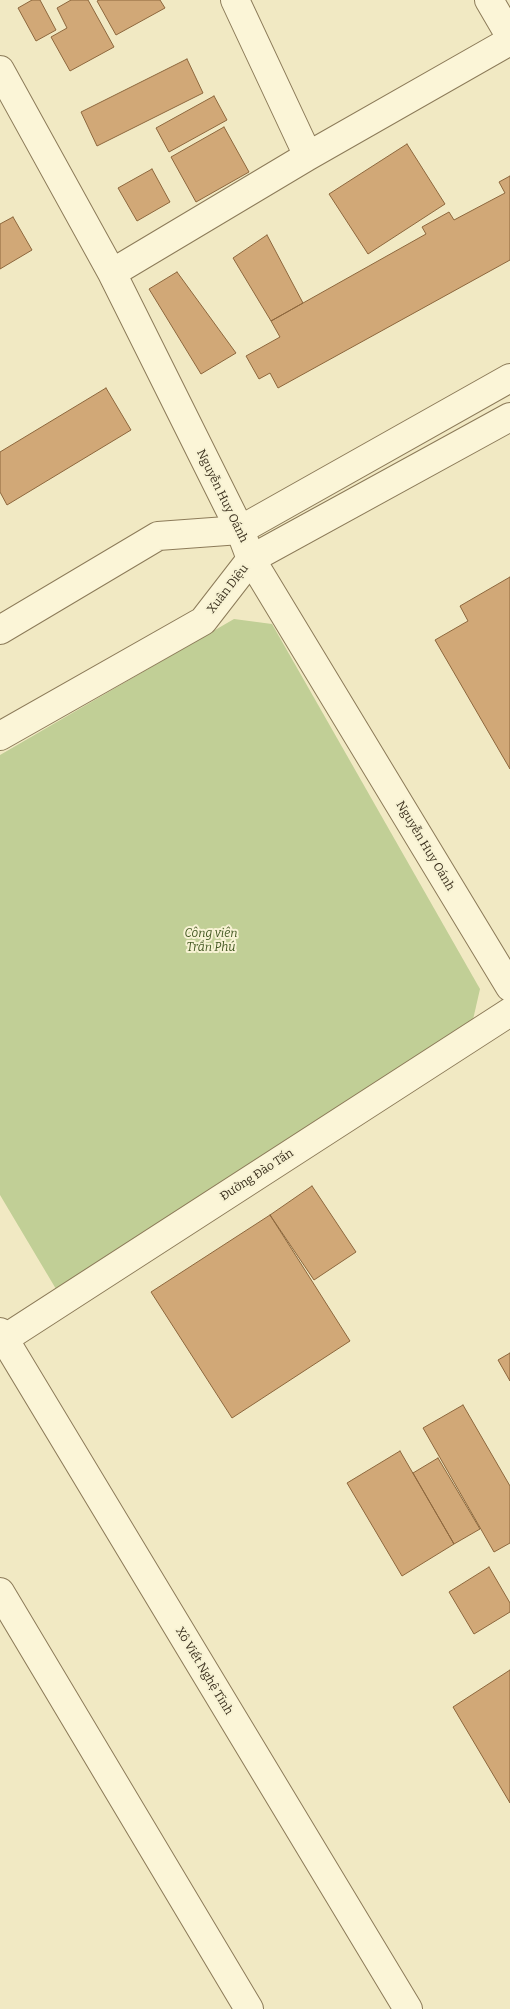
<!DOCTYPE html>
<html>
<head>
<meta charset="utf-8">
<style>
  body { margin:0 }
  canvas { display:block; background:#f1e9c3 }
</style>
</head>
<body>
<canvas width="510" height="2009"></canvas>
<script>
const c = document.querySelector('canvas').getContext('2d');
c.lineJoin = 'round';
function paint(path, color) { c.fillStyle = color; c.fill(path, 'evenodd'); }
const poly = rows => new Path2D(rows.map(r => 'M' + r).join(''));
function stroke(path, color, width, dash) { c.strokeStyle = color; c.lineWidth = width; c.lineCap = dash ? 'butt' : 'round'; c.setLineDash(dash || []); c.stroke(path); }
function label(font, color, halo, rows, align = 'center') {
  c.font = font + ' Bitter,serif'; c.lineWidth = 4; c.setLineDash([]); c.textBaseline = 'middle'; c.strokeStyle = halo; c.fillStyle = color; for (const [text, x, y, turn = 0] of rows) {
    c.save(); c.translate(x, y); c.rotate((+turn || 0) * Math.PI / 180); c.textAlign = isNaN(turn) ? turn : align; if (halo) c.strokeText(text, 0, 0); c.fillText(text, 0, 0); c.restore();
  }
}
paint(poly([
  [234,619,272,624,480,989,472,1024,56,1289,0,1195,0,755]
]), '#c1cf96');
const building = poly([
  [32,0,40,0,56,30,36,41,18,8,32,0],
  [71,0,88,0,114,47,70,71,51,37,67,28,57,8,71,0],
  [99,0,160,0,165,8,116,35,97,1,99,0],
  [187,59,203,93,97,146,81,112,187,59],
  [214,96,227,120,169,152,156,128,214,96],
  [224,127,249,172,196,202,171,157,224,127],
  [407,144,445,204,368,254,329,194,407,144],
  [152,169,170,202,137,221,118,188,152,169],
  [510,176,510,260,278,388,270,373,259,379,246,356,280,337,271,321,426,234,422,227,449,212,454,220,505,193,499,182,510,176],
  [13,217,32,250,0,269,0,224,13,217],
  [267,235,303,303,271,321,233,258,267,235],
  [177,272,236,353,201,374,149,289,177,272],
  [106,388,131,430,7,505,0,492,0,452,106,388],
  [510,577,510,769,435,640,468,621,460,606,510,577],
  [312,1186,356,1252,314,1280,270,1215,312,1186],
  [270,1215,350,1341,232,1418,151,1292,270,1215],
  [510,1353,510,1381,498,1360,510,1353],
  [463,1405,510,1486,510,1543,494,1552,423,1428,463,1405],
  [400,1451,454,1544,402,1576,347,1483,400,1451],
  [438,1458,480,1529,454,1544,413,1473,438,1458],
  [489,1567,510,1603,510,1612,474,1634,449,1592,489,1567],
  [510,1670,510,1803,453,1707,510,1670]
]);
paint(building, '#d1a877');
stroke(building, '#8d673d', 1);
const minor = poly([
  [235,0,308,156],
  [489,0,510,36],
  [0,70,112,273,240,530,251,559,510,987],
  [112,273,308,156,510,41],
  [4,1339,510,1012]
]);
const tertiary = poly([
  [0,630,158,536,240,530,510,378],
  [0,736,203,621,251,559,510,417],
  [0,1332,408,2009],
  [0,1592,249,2009]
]);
stroke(minor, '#8c7b59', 30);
stroke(tertiary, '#8c7b59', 30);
stroke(minor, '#fbf5d7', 28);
stroke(tertiary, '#fbf5d7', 28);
label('12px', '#3b301e', '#f7f2d3', [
  ["Nguyễn Huy Oánh",222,496,64],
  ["Xuân Diệu",228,589,-52],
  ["Nguyễn Huy Oánh",425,846,59],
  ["Đường Đào Tấn",257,1175,-33],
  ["Xô Viết Nghệ Tĩnh",204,1671,59]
]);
label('italic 12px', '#445923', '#f7f2d3', [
  ["Công viên",211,934],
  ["Trần Phú",211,948]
]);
</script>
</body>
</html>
